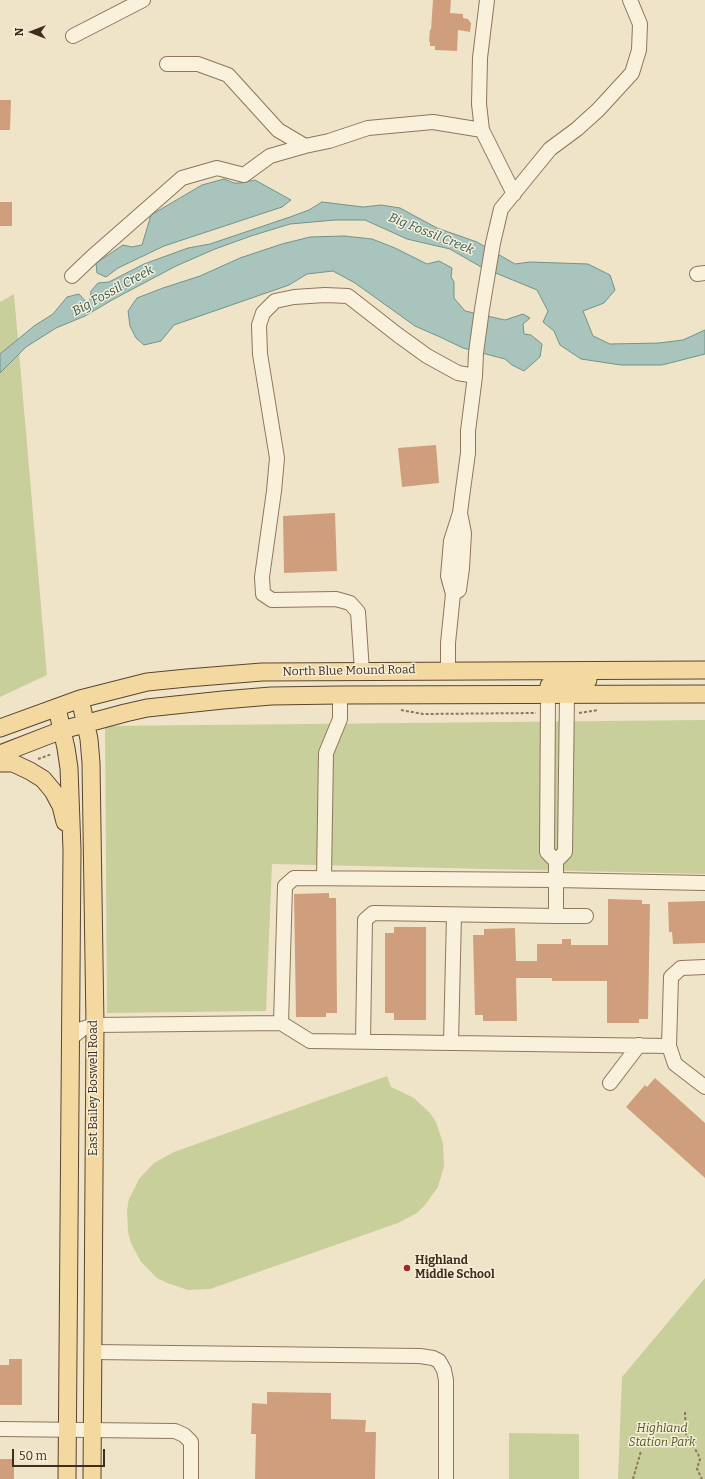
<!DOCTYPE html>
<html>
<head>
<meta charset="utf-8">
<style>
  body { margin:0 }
  #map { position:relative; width:705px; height:1479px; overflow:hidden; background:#f0e4c8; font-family:Bitter,serif }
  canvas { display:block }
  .north { position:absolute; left:12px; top:12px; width:40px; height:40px; -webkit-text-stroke:3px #f7eed8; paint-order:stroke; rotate:270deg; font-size:11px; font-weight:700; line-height:16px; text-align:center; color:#3d2e20 }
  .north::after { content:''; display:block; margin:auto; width:14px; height:18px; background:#3d2e20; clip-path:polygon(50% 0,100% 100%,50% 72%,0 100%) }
  .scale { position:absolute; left:12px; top:1449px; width:93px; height:18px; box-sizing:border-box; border:2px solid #3d2e20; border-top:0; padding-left:5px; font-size:12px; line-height:14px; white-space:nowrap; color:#3d2e20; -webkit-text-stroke:3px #f7eed8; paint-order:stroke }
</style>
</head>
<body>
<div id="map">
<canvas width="705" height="1479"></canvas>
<div class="north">N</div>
<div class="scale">50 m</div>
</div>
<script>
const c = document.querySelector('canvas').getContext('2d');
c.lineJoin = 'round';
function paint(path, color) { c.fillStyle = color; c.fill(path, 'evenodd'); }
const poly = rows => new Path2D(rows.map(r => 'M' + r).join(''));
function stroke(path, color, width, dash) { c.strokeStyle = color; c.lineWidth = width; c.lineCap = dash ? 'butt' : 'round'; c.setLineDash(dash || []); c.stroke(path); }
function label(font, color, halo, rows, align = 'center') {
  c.font = font + ' Bitter,serif'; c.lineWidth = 3; c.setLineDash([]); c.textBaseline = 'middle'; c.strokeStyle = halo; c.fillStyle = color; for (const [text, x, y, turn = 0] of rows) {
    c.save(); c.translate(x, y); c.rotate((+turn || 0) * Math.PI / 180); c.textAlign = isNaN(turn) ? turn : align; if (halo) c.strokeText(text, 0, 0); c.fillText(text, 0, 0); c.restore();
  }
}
paint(poly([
  [14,294,47,675,0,697,0,302],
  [705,720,705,874,272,864,266,1011,107,1013,105,726],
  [387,1076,391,1087,414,1098,430,1113,436,1122,443,1143,444,1166,438,1187,425,1205,417,1213,398,1223,210,1289,188,1290,167,1283,157,1278,141,1262,131,1243,128,1232,127,1210,129,1199,139,1179,154,1163,174,1152],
  [705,1278,705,1479,618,1479,622,1377],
  [509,1433,579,1434,579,1479,509,1479]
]), '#c9cf9b');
const water = poly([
  [224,179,234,183,241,183,255,180,291,200,282,207,164,246,118,268,106,277,97,273,96,263,123,245,132,247,142,245,151,215,202,185,224,179],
  [322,202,363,207,381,205,400,208,437,228,477,242,515,264,530,262,588,264,610,275,615,290,604,303,583,311,593,336,610,344,659,343,683,340,705,330,705,354,662,365,621,365,581,359,560,345,554,331,543,322,548,311,537,290,481,267,450,249,407,239,365,220,335,220,290,224,251,236,215,249,176,266,112,300,85,316,56,328,26,347,0,373,0,354,34,326,53,314,67,297,79,294,86,302,90,300,91,291,98,283,109,282,144,264,188,248,210,244,290,217,309,210,322,202],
  [344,236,372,239,395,248,427,264,439,261,452,268,451,277,454,282,454,298,465,311,505,320,523,314,530,318,523,324,524,334,531,335,542,344,540,357,524,371,512,365,505,359,463,348,440,337,415,326,355,283,333,271,307,274,289,285,174,325,161,341,144,345,136,338,130,326,128,311,137,298,163,288,200,276,240,258,282,244,310,237,344,236]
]);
paint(water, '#a9c4bc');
stroke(water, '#6f938a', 1);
paint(poly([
  [433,0,451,0,450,13,463,14,463,18,468,19,471,23,470,32,458,30,457,51,435,50,435,46,430,46,430,42,429,41,430,29,431,30],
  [0,100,11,100,10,130,0,130],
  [0,202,12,202,12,226,0,226],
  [436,445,439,483,402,487,398,448],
  [335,513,337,571,284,573,283,516],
  [329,893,329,898,336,898,337,1013,326,1013,326,1017,296,1017,294,894],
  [608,899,642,900,642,904,650,904,648,1019,639,1019,639,1023,607,1023,607,981,552,981,552,978,516,978,517,1021,483,1021,483,1015,475,1015,473,935,484,935,484,929,515,928,516,961,537,961,537,944,562,944,562,939,571,939,571,945,608,945],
  [705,901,705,943,673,944,672,932,669,932,668,902],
  [394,927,426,927,426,1020,394,1020,394,1013,385,1013,385,933,394,933],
  [655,1078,705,1123,705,1178,626,1107,645,1085,647,1087],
  [9,1359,22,1359,22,1405,0,1405,0,1365,9,1365],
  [267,1392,331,1393,331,1419,366,1420,365,1432,376,1432,375,1479,255,1479,256,1434,251,1434,252,1403,267,1404],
  [0,1459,14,1459,14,1479,0,1479]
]), '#cf9f7d');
const minor = poly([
  [487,0,480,58,479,104,482,130,514,194],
  [73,36,143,0],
  [305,146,329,141,368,128,433,122,482,130],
  [697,274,705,273],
  [72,276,92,257,182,178,217,168,244,175,270,156,305,146,278,130,228,75,198,64,167,64],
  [475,376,476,353,482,309,493,243,501,209,550,149,577,129,598,110,632,73,639,50,640,24,630,0],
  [453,594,459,590,462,568,464,533,460,513],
  [362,671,358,612,350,603,336,599,272,600,263,594,262,577,274,491,277,458,260,354,259,325,263,313,275,301,294,297,325,295,348,296,398,335,427,356,458,373,475,376,468,431,468,453,462,497,460,513,451,541,448,576,453,594,448,643,448,670],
  [548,695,547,852,556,861],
  [324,878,326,753,340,719,340,695],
  [556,916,586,916],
  [281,1023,310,1041,669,1046,671,977,681,968,705,967],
  [70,1039,82,1029,95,1025,281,1023,285,886,294,878,556,880,705,883],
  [363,1041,365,920,373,913,556,916,556,861,565,852,567,695],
  [451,1043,454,915],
  [669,1046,675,1064,705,1087],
  [610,1083,639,1045],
  [93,1352,420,1356,433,1358,439,1361,444,1370,446,1380,446,1479],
  [0,1429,175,1431,184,1435,191,1442,191,1479]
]);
const major = poly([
  [548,695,549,686,560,682,588,680],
  [80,699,89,739,91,763,95,1025,92,1479],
  [57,708,66,748,69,768,72,850,67,1479],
  [0,728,80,699,147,682,187,678,262,672,705,670],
  [0,754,62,730,125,713,147,708,223,700,271,696,340,695,705,694],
  [0,763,13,763,30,771,43,779,53,791,61,806,65,822]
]);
stroke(minor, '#8d765c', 16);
stroke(major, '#5b4430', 19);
stroke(poly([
  [401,710,423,714,536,713],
  [579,713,598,710],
  [38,759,52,754],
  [685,1412,686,1434,698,1454,700,1459,697,1469,702,1479],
  [633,1479,641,1451]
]), '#8d765c', 2, [3, 2]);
stroke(minor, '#faf1dc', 14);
stroke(major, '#f3d9a0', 17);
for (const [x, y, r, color] of [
  [407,1268,4,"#9e2a2b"]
]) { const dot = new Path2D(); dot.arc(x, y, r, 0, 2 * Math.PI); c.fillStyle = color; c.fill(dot); stroke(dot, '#f7eed8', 1.5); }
label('12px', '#3d2e20', '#f7eed8', [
  ["North Blue Mound Road",349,671,-1],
  ["East Bailey Boswell Road",94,1088,-90]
]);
label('bold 12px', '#3d2e20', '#f7eed8', [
  ["Highland",415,1261],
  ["Middle School",415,1275]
], 'left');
label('italic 12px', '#4d5a26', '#f7eed8', [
  ["Highland",662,1429],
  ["Station Park",662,1443]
]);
label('italic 13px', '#2f5d5a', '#f7eed8', [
  ["Big Fossil Creek",431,234,22],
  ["Big Fossil Creek",113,291,-29]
]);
</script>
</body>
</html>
